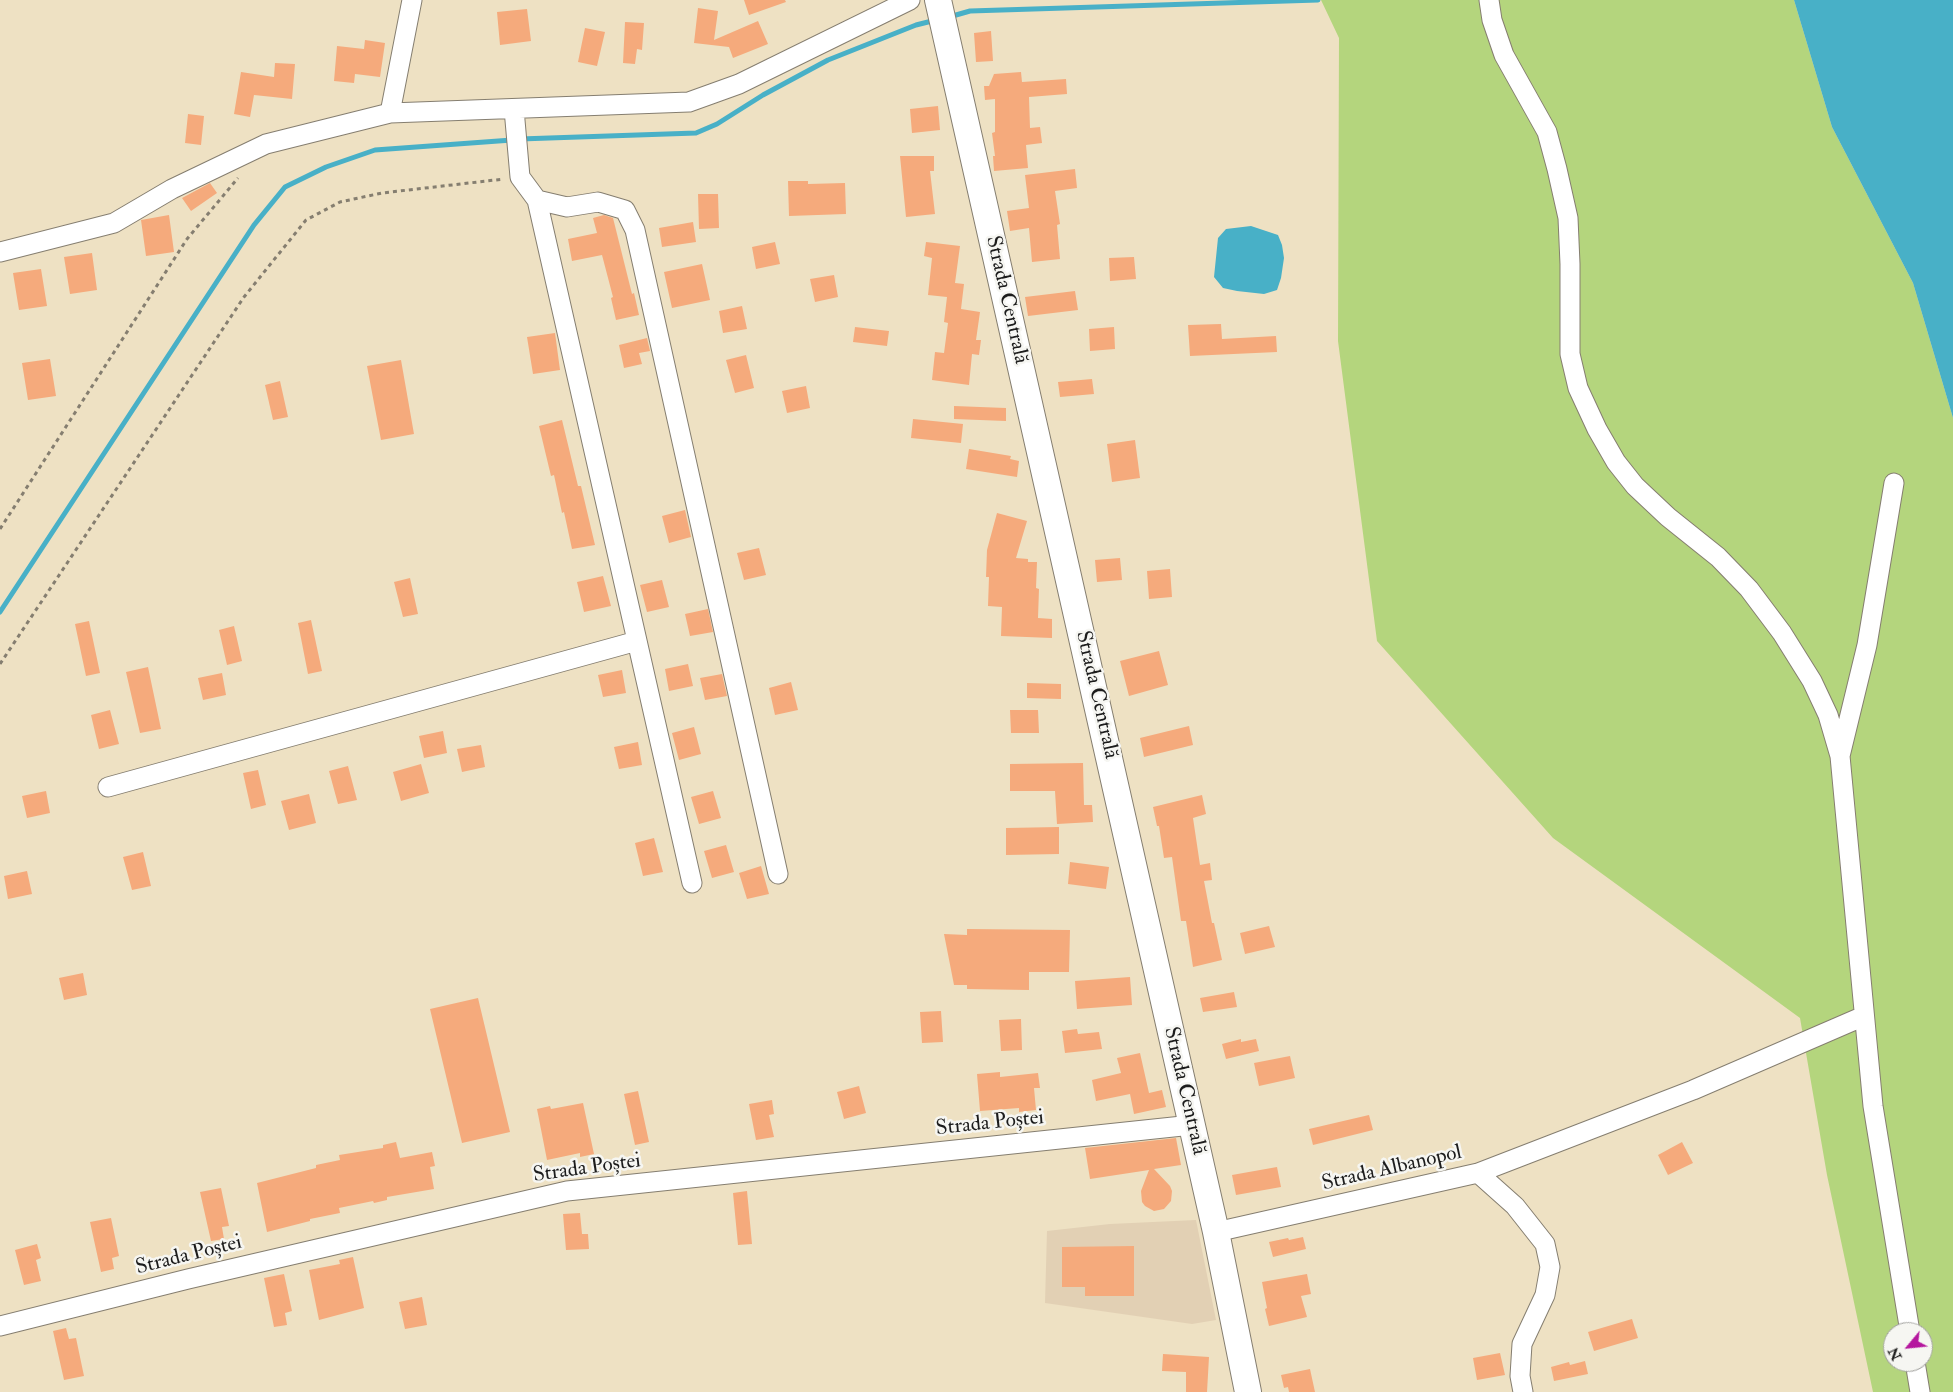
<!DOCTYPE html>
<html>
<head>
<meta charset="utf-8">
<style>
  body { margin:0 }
  #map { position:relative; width:1953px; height:1392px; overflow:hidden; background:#eee1c3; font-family:"IM FELL Double Pica",serif }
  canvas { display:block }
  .north { position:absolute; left:1883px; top:1322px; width:50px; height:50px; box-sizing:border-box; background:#f6f6f2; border:1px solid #9f9f9c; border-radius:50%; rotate:242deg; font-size:14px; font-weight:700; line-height:20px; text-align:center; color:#1c1c1c }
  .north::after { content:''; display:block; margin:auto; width:18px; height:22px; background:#b5179e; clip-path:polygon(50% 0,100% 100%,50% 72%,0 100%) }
</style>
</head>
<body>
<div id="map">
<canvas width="1953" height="1392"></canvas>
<div class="north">N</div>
</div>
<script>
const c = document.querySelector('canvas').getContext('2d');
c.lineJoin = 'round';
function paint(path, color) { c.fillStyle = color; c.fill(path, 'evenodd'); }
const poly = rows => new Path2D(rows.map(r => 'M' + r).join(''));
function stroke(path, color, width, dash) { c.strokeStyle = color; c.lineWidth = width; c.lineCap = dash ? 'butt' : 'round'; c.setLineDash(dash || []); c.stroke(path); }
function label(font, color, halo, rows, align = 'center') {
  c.font = font + ' "IM FELL Double Pica",serif'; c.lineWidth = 5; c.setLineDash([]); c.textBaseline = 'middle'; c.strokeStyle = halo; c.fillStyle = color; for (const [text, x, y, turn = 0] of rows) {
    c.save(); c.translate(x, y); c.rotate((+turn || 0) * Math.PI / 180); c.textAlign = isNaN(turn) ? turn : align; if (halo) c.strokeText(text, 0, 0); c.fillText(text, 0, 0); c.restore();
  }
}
paint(poly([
  [1196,1220,1216,1320,1192,1324,1045,1303,1047,1231,1110,1224]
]), '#e2d0b4');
paint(poly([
  [1321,0,1794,0,1832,127,1913,283,1953,418,1953,1392,1873,1392,1827,1175,1800,1018,1553,838,1377,641,1338,341,1339,38],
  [1893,1332,1923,1332,1923,1362,1893,1362]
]), '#b4d57d');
paint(poly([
  [1794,0,1953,0,1953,418,1913,283,1832,127],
  [1251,226,1278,235,1282,245,1284,258,1281,278,1277,290,1264,294,1237,291,1223,288,1214,277,1218,238,1226,229]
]), '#48b0c7');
stroke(poly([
  [949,17,970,11,1318,0],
  [520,139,696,133,717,124,763,95,828,60,916,25,936,20],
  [0,612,254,225,285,187,326,167,375,150,512,140]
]), '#48b0c7', 5);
paint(poly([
  [744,0,785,0,786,2,749,15],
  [698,8,718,11,714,40,758,21,768,44,733,58,729,47,694,43],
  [527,9,531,41,500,45,497,12],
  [625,22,644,23,642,50,637,49,635,64,623,63],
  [585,28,605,32,597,66,578,62],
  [991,31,993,61,976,62,974,33],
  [365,40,385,43,380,77,355,74,354,83,334,81,337,46,364,49],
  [275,63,295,64,292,99,254,95,250,117,234,114,241,72,274,77],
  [1021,72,1022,82,1066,79,1067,94,1029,97,1030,128,1040,127,1042,143,1026,145,1028,168,994,171,993,156,995,156,992,133,995,132,995,99,985,100,984,86,989,86,994,74],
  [938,106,940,130,912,133,910,109],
  [188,114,204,116,201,145,185,143],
  [900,156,934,156,934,171,930,171,935,214,906,217],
  [1075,169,1077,188,1055,191,1060,224,1057,225,1060,259,1032,262,1029,228,1010,231,1007,211,1029,208,1025,175],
  [788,181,808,181,808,184,845,183,846,214,789,216],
  [210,183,217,193,191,211,182,198],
  [698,194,718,194,719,228,699,229],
  [169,215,174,252,146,256,141,220],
  [604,215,613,218,632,294,634,293,639,315,616,320,611,298,613,297,602,255,572,261,568,239,597,233,593,218],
  [693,222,696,242,662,247,659,228],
  [775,242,780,264,756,269,752,247],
  [926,242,960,246,955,283,964,284,961,309,980,312,976,340,981,340,979,355,972,354,969,385,932,380,935,352,944,353,948,323,944,322,947,297,928,295,932,258,924,256],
  [92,253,97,290,70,294,64,257],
  [1134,257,1136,279,1110,281,1109,258],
  [702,264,710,300,672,308,664,272],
  [41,269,47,306,19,310,13,273],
  [834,275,838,297,815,302,810,279],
  [1075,291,1078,310,1028,316,1025,297],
  [742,306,747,329,723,333,719,311],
  [1221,324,1222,339,1276,336,1277,352,1190,356,1188,325],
  [855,327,889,331,887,346,853,342],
  [1114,327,1115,349,1090,351,1089,329],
  [555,333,560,370,533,374,527,337],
  [647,338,650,351,639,353,642,364,624,368,619,345],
  [746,355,754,388,735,393,726,360],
  [50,359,56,396,28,400,22,363],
  [401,360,414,434,381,440,367,366],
  [1092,379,1094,394,1060,397,1058,382],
  [280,381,288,417,273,420,265,385],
  [806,386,810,408,787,413,782,391],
  [954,406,1006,408,1006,421,954,419],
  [913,419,963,424,961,443,911,438],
  [562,420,578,486,581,486,595,545,572,549,564,512,562,513,554,475,551,476,539,426],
  [1135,440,1140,478,1112,482,1107,444],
  [969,449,1011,456,1010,459,1019,461,1017,477,966,469],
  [685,510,691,537,669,543,662,516],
  [997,513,1027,521,1016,558,1028,559,1028,562,1037,562,1036,588,1039,589,1038,618,1052,619,1052,638,1001,636,1002,607,988,606,989,577,986,577,987,550],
  [759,548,766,575,744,580,737,553],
  [1120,558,1122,580,1097,582,1095,560],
  [1170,569,1172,597,1149,599,1147,571],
  [603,576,611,606,584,612,577,582],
  [410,578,418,614,403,617,394,582],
  [662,580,669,607,647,612,640,585],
  [708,609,713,632,690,636,685,614],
  [311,620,322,671,308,674,298,623],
  [89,621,100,673,86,676,75,624],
  [234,626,242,661,227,665,219,630],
  [1159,651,1168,685,1129,696,1120,661],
  [688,664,693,686,669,691,665,669],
  [148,667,161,729,140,733,126,672],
  [622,670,626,693,603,697,598,675],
  [222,673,226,695,203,700,198,678],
  [722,674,727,696,705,700,700,678],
  [791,682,798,710,775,715,769,688],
  [1027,683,1061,684,1061,699,1027,698],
  [110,710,119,744,99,749,91,715],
  [1010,710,1038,710,1039,733,1011,733],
  [1189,726,1193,745,1144,757,1140,738],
  [694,727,701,754,679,760,672,733],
  [443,731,447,753,424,758,419,736],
  [638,742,642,765,619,769,614,747],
  [481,745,485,767,462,772,457,749],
  [1083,763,1084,805,1092,805,1093,822,1057,824,1055,791,1010,791,1010,764],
  [421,764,429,793,401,801,393,772],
  [348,766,357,800,338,804,329,771],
  [258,770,266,805,251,809,243,773],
  [46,791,50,813,27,818,22,796],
  [713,791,721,818,699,824,691,797],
  [309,794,316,823,289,830,281,801],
  [1202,795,1206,814,1193,818,1200,865,1210,863,1212,880,1204,881,1212,923,1214,923,1222,960,1193,967,1186,921,1181,921,1172,857,1164,858,1159,826,1157,826,1153,807],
  [1059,827,1059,854,1006,855,1006,828],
  [654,838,663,872,643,876,635,843],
  [726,845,734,872,712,878,704,851],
  [143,852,151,886,132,890,123,857],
  [1070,862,1109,867,1106,889,1068,884],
  [761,866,769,894,747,899,739,873],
  [27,871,32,894,8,899,4,876],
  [1269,926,1275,947,1245,954,1240,933],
  [967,929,1070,930,1069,972,1029,972,1029,990,967,989,967,985,954,985,944,934,967,935],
  [83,973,87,995,64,1000,59,978],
  [1130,977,1132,1005,1077,1009,1075,981],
  [1234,992,1237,1007,1203,1012,1200,998],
  [478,998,510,1132,462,1143,430,1009],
  [941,1011,943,1042,922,1043,920,1012],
  [1021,1019,1022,1050,1001,1051,999,1020],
  [1077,1029,1078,1034,1099,1032,1102,1049,1065,1053,1062,1031],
  [1241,1039,1241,1042,1256,1039,1259,1051,1226,1059,1222,1044],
  [1140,1053,1149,1093,1162,1090,1166,1107,1134,1114,1130,1094,1096,1101,1092,1080,1121,1073,1117,1058],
  [1290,1056,1295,1078,1259,1086,1254,1063],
  [1000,1072,1000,1077,1038,1073,1040,1088,1034,1088,1036,1110,1019,1112,1019,1108,980,1111,977,1074],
  [859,1086,866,1113,844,1119,837,1092],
  [638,1091,649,1142,635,1145,624,1094],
  [772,1100,774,1114,769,1115,774,1137,756,1140,749,1104],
  [583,1103,594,1154,580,1157,580,1153,547,1160,537,1109,550,1106,551,1109],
  [1369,1115,1373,1130,1313,1145,1309,1129],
  [1176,1138,1181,1165,1154,1169,1170,1186,1172,1191,1171,1201,1164,1209,1154,1211,1145,1206,1142,1202,1141,1191,1149,1170,1090,1179,1085,1148],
  [396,1142,400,1158,432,1152,435,1166,430,1167,434,1189,387,1197,387,1200,374,1203,373,1201,339,1208,340,1213,310,1219,310,1221,267,1232,257,1183,316,1168,316,1165,340,1160,339,1155,383,1148,383,1145],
  [1682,1142,1693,1163,1668,1175,1658,1155],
  [1277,1167,1281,1187,1236,1195,1232,1175],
  [221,1188,229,1226,222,1227,224,1239,211,1241,200,1192],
  [747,1191,752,1244,738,1245,733,1193],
  [580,1213,582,1234,588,1234,589,1249,566,1250,563,1214],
  [111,1218,119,1256,112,1258,114,1269,101,1272,90,1222],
  [1303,1237,1306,1249,1273,1257,1269,1242,1288,1238,1289,1240],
  [37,1244,41,1258,36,1260,41,1281,24,1285,15,1250],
  [1134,1246,1134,1296,1085,1296,1085,1287,1062,1287,1062,1247],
  [353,1257,364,1308,319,1320,309,1270,340,1264,339,1260],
  [284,1274,292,1311,285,1313,287,1325,274,1327,264,1278],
  [1307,1274,1311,1294,1301,1296,1307,1317,1269,1326,1265,1309,1267,1308,1262,1282],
  [422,1297,427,1325,405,1329,399,1302],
  [1632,1319,1638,1338,1594,1351,1588,1332],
  [66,1328,69,1339,76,1338,84,1376,64,1380,53,1331],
  [1500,1353,1505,1375,1477,1380,1473,1358],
  [1163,1354,1209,1357,1207,1392,1186,1392,1186,1372,1162,1371],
  [1585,1361,1588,1374,1554,1381,1551,1367,1569,1362,1570,1365],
  [1310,1369,1315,1392,1289,1392,1288,1387,1284,1388,1281,1375]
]), '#f5aa7c');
const minor = poly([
  [1489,0,1492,20,1504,55,1547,132,1557,169,1568,218,1570,264,1570,354,1578,388,1597,429,1616,462,1635,486,1668,517,1718,557,1749,589,1782,633,1812,681,1828,715,1840,756],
  [514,109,520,177,537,200,567,207,598,202,625,210,635,230,778,874],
  [390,113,412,0],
  [537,200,692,883],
  [0,252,114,223,172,189,266,144,390,113,689,102,739,84,910,0],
  [1894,483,1867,645,1840,756,1873,1106,1910,1332],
  [108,787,637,641],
  [1478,1173,1515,1206,1545,1244,1550,1267,1545,1295,1522,1344,1520,1376,1523,1392],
  [1216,1232,1478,1173,1693,1090,1864,1016],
  [0,1326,188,1279,567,1191,1192,1125],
  [1915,1362,1920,1392]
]);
const secondary = poly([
  [938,0,1216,1232,1248,1392]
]);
stroke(minor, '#857e70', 21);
stroke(secondary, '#857e70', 28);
stroke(poly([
  [0,529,187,239,238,178],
  [0,664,244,297,306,220,340,202,382,193,504,179]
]), '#857e70', 3, [4, 4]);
stroke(minor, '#fff', 19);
stroke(secondary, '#fff', 26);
label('21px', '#1c1c1c', '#f6f6f2', [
  ["Strada Centrală",1006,300,77],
  ["Strada Centrală",1096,695,77],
  ["Strada Centrală",1184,1091,77],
  ["Strada Poștei",990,1124,-6],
  ["Strada Poștei",587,1169,-8],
  ["Strada Albanopol",1392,1169,-13],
  ["Strada Poștei",189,1256,-14]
]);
</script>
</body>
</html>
